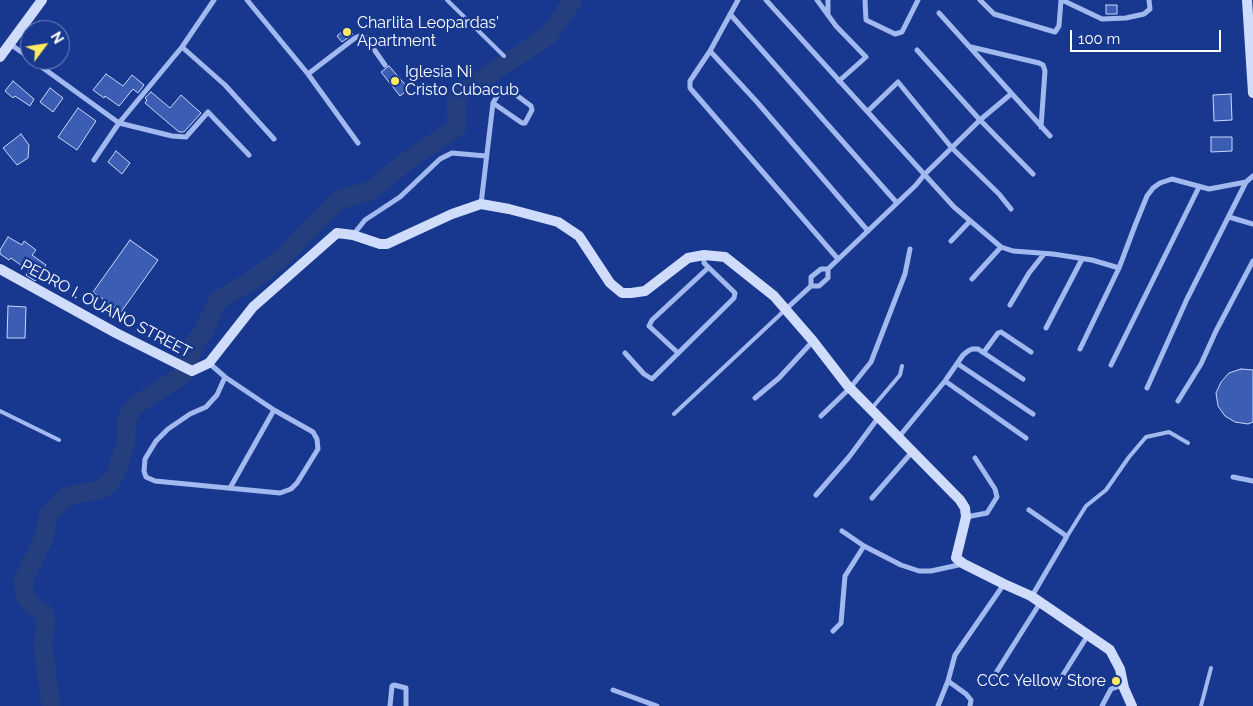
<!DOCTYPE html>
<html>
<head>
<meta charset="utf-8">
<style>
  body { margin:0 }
  #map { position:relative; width:1253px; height:706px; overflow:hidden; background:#17388e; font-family:Raleway,sans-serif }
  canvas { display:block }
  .north { position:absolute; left:20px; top:20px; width:50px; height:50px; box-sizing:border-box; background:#17388e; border:1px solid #7488bb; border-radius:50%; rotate:59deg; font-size:14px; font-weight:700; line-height:20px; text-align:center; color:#fff }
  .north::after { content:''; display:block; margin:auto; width:18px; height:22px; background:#ffea60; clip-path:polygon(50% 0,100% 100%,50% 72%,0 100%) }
  .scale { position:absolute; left:1070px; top:30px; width:151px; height:22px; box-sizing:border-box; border:2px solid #fff; border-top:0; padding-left:6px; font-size:15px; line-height:18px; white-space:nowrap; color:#fff; -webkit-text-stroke:4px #17388e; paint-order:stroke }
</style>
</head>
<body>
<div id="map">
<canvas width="1253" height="706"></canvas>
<div class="north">N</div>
<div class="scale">100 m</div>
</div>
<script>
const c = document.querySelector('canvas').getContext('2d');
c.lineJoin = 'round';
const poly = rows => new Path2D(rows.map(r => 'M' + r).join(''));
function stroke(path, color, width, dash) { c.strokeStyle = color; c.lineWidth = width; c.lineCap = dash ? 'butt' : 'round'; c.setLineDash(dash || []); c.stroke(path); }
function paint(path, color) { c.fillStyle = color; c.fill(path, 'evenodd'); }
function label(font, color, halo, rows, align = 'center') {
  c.font = font + ' Raleway,sans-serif'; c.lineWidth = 5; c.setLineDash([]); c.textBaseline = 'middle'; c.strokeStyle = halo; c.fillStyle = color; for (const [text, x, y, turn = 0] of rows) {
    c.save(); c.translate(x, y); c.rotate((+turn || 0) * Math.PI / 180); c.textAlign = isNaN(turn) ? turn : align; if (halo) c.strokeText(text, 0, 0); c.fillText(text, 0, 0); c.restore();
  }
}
stroke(poly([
  [51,706,43,646,46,618,44,613,31,605,25,595,23,581,45,536,48,515,65,497,102,489,110,482,116,473,126,443,127,418,136,405,183,375,195,342,203,333,218,300,248,283,282,258,338,200,370,191,407,161,457,127,456,96,548,36,573,0]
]), '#253e7e', 19);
const building = poly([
  [1106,5,1117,5,1117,14,1106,14,1106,5],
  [347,28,353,34,342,42,337,36,347,28],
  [389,66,409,89,400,96,381,72,389,66],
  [106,74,123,86,132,75,144,85,138,93,133,89,119,106,105,96,104,98,93,90,106,74],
  [13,81,34,99,30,106,15,96,13,98,5,91,13,81],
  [50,88,63,98,53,112,40,102,50,88],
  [151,92,170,108,181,95,201,113,184,132,179,132,145,103,147,100,145,98,151,92],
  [1231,94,1232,120,1214,121,1213,95,1231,94],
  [78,108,96,121,77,150,58,137,78,108],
  [21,134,29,145,28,158,17,165,3,148,21,134],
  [1211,137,1232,137,1232,151,1211,152,1211,137],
  [116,151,130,163,122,174,108,162,116,151],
  [8,237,22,245,24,241,36,250,32,255,46,265,35,281,26,275,29,271,11,258,9,260,0,254,0,250,8,237],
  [130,240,158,260,121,312,93,292,130,240],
  [8,306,26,307,25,338,7,338,8,306],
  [1241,369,1253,370,1253,422,1248,424,1235,422,1225,416,1218,406,1216,393,1221,382,1229,373,1241,369]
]);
paint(building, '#3b5eb4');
stroke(building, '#c9d8fb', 1);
stroke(poly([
  [447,0,504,56],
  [872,408,900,375,902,366],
  [0,411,59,440],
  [674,414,785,310],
  [1066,538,1086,506,1106,490,1129,457,1146,437,1169,432,1188,443],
  [1201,706,1211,668]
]), '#a2b9ef', 4);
stroke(poly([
  [247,0,308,74,358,143],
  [738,0,710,51,690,81,690,88,838,259],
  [766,0,954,207,1001,247,1013,251,1053,254,1092,260,1119,268],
  [817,0,836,26,866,57,839,81],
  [865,0,866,20,895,34,902,32,918,0],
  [980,0,994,14,1055,32,1059,26,1061,0],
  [1062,0,1102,19,1126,18,1144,14,1150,9,1149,0],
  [939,13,1050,136],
  [730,14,897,203],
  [828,14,828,0],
  [10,44,30,58],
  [182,47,225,85,274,139],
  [971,47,1039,63,1043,65,1045,71,1041,127],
  [917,50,980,120,1033,174],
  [710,51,757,102,868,231],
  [32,60,119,123,172,136,186,137,208,112,249,155],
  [308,74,355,38,362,35,366,38,385,65],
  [868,111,898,82,952,148,999,194,1011,209],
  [94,160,119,123,182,47,214,0],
  [481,204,493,103,500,91,511,91,531,106,532,110,525,123,522,123,493,103],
  [1229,217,1253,224],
  [353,235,365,220,400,197,440,159,452,153,486,156],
  [951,241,970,221],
  [972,279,1001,247],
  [811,286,811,277,821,269,828,269],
  [1010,305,1029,273,1044,254],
  [785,310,811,286,819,286,828,278,828,269,916,185,924,175,980,120,1011,94],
  [1046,328,1082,259],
  [1080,349,1119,268,1136,223,1147,196,1153,188,1160,183,1172,179,1209,189,1246,182,1253,176],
  [677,352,649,326,652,320,708,268],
  [984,352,998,333,1001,332,1031,352],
  [625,353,644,374,652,379,734,298,735,293,704,263,704,255],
  [209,363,225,377,274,410,313,432,317,439,318,449,297,483,291,489,280,493,155,481,146,477,144,471,145,459,156,441,168,429,190,414,206,407,217,395,225,377],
  [958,364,1033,414],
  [1111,365,1199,187],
  [945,381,1026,438],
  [1147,388,1187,299,1246,182],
  [755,398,779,378,813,341],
  [1178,401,1201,364,1216,331,1253,261],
  [821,416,850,388,871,362,905,274,910,249],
  [898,438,945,381,963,355,968,351,972,349,978,349,1023,379],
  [1233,477,1253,481],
  [230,488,274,410],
  [816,495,849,457,878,418],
  [872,498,912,452],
  [1029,510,1065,535,1066,538,1032,596],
  [966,517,987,513,997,497,995,489,975,458],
  [842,531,864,546,901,565,919,571,931,571,963,564],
  [833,631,841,623,845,576,864,546],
  [994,676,1040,603],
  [948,681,966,694,971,700,970,706],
  [1056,686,1088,635],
  [613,690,657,706],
  [390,706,392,686,394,685,406,688,406,706],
  [938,706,948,681,955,655,1004,584],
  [1102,706,1111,689,1123,685]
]), '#a2b9ef', 5);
stroke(poly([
  [1247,0,1253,93],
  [0,57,42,0],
  [0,269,116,333,192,371,209,363,253,307,337,233,353,235,380,244,387,244,452,214,481,204,509,209,558,222,579,236,610,283,622,293,631,293,645,291,688,258,704,255,725,257,774,296,813,341,847,385,960,500,965,508,966,517,956,558,964,564,1004,584,1031,596,1110,650,1120,669,1124,688,1132,706]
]), '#d0dcfb', 10);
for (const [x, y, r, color] of [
  [347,32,5,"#ffea60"],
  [395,81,5,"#ffea60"],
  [1116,681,5,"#ffea60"]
]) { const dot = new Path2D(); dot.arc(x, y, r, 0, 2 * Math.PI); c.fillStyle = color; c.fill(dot); stroke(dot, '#17388e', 2); }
label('16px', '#fff', '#17388e', [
  ["Charlita Leopardas'",357,23],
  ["Apartment",357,41],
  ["Iglesia Ni",405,72],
  ["Cristo Cubacub",405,90],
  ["CCC Yellow Store",1106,681,"right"]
], 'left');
label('16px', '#fff', '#17388e', [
  ["PEDRO I. OUANO STREET",106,309,28]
]);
</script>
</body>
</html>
